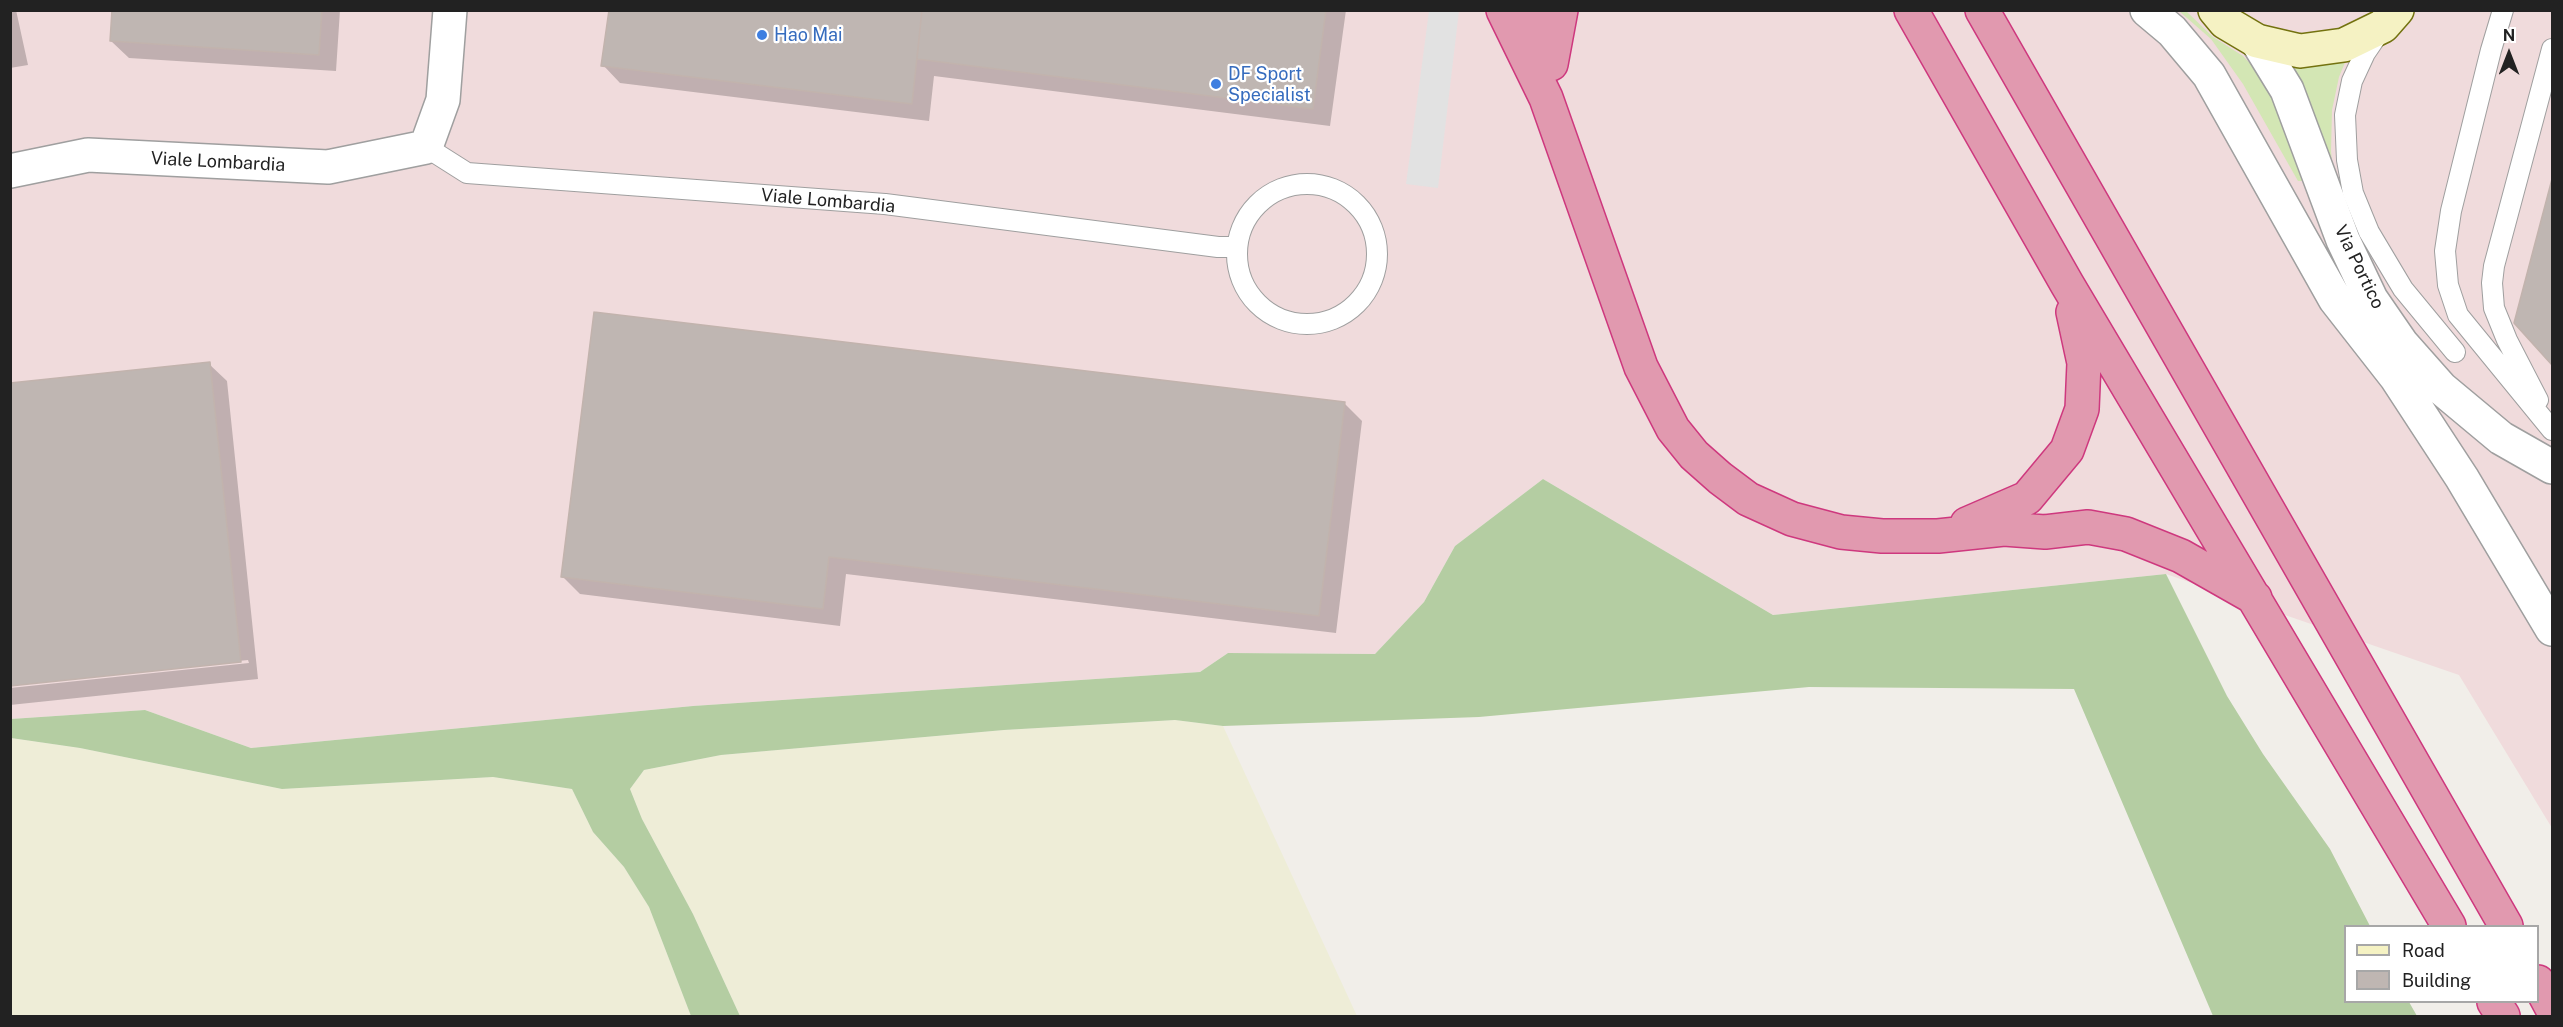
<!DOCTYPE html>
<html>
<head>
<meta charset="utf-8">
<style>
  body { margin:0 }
  #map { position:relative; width:2563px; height:1027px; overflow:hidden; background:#f1eee9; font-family:"Public Sans",sans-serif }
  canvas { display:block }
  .frame { position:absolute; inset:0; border:12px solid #222; pointer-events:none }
  .legend { position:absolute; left:2344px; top:925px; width:195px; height:78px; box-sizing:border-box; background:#fff; border:2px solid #a7a7a7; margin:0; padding:8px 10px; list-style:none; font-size:18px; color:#222 }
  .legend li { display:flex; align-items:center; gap:12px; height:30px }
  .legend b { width:30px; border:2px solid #a7a7a7 }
  .north { position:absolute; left:2479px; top:24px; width:60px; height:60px; -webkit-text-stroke:4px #fff; paint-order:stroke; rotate:0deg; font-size:16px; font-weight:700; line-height:24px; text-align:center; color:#222 }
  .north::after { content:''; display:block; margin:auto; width:21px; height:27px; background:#222; clip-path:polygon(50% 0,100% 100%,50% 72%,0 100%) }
</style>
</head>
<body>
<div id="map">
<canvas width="2563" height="1027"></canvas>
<div class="frame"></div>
<ul class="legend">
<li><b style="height:8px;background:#f5f2c3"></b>Road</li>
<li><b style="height:16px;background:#bfb6b2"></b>Building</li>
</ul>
<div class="north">N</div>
</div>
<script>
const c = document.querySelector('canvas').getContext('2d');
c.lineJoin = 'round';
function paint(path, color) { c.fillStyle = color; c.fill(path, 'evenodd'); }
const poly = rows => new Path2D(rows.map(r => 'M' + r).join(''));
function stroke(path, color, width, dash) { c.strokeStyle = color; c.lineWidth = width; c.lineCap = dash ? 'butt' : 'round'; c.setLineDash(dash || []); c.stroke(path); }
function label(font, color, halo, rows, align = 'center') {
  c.font = font + ' "Public Sans",sans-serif'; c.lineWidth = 4.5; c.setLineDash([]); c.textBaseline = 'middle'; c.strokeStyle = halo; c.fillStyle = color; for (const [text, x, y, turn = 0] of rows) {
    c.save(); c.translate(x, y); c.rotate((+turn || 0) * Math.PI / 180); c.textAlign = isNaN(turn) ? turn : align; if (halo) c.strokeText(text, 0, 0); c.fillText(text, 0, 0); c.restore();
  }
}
paint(poly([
  [11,11,2552,11,2552,828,2459,675,2166,574,1773,615,1543,479,1455,546,1424,602,1375,654,1228,653,1200,672,693,706,251,748,145,710,11,719]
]), '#f0dbdc');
paint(poly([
  [1175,720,1223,726,1357,1016,740,1016,693,914,642,819,630,789,644,770,721,755,1004,730],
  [11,738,80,748,282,789,493,777,572,789,593,832,624,867,649,907,691,1016,11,1016]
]), '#eeedd7');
paint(poly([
  [2179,11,2186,11,2213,37,2243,56,2263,77,2275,99,2304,179,2303,181,2298,181,2243,84,2211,39],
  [2346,60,2339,77,2332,110,2331,151,2333,172,2290,67,2293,62]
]), '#d3e6b4');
paint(poly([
  [1543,479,1773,615,2166,574,2227,696,2263,754,2330,849,2370,926,2346,926,2346,1002,2409,1002,2417,1016,2213,1016,2074,689,1809,687,1479,717,1223,726,1175,720,1004,730,721,755,644,770,630,789,642,819,693,914,740,1016,691,1016,649,907,624,867,593,832,572,789,493,777,282,789,80,748,11,738,11,719,145,710,251,748,693,706,1200,672,1228,653,1375,654,1424,602,1455,546]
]), '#b4cda2');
paint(poly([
  [1429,11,1459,11,1438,188,1406,184]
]), '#e2e2e2');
paint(poly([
  [10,10,16,10,28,65,10,68],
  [113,10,340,10,336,71,129,58,111,41],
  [610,10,1346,10,1330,126,934,76,929,121,620,83,603,65],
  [2552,184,2552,362,2515,323],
  [209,364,227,381,258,679,10,705,10,688,249,663,248,660,10,685],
  [1345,404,1362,421,1336,633,846,574,840,626,580,594,563,577]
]), '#0003');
const building = poly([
  [112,10,322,10,319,55,110,41,112,10],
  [609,10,922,10,912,104,601,66,609,10],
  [922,10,1326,10,1313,109,917,59,922,10],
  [2552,179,2552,365,2514,323,2552,179],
  [594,312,1345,402,1319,616,829,557,823,609,561,577,594,312],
  [210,362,241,662,10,686,10,383,210,362]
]);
paint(building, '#bfb6b2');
stroke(building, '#c2b3ad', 1.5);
const lane = poly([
  [2503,10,2491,50,2451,211,2445,251,2448,285,2458,315,2552,430],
  [2380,31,2365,53,2352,81,2345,115,2347,160,2353,193,2369,232,2403,289,2455,352],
  [426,147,467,173,885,204,1218,247,1236,247],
  '1237 254a70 70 0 1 1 140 0a70 70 0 1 1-140 0Z',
  [2538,400,2507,340,2494,308,2492,283,2494,266,2552,49]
]);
const street = poly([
  [2147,10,2172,31,2209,75,2335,299,2396,377,2462,478,2552,629],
  [2257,41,2287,90,2343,240,2371,299,2402,344,2441,388,2501,438,2552,467],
  [10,171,88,155,328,167,426,147,443,100,450,10]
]);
const secondary = poly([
  [2215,10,2225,22,2257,41,2300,51,2344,45,2383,26,2397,10]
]);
const highway = poly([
  [1503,10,1546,98,1641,367,1673,429,1694,455,1720,478,1748,499,1792,519,1841,532,1882,536,1938,536,2004,529,2045,532,2088,527,2126,534,2181,556,2255,598],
  [1536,10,1533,38,1540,67],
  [1911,10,2067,284,2449,926],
  [1982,10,2506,926],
  [1551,64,1561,10],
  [1967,524,2027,498,2067,450,2082,409,2084,363,2073,312],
  [2538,982,2552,1008],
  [2494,1002,2503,1016]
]);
stroke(lane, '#9f9f9f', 22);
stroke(street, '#9f9f9f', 36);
stroke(secondary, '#73720f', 36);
stroke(highway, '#ce387e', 36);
stroke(lane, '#fff', 20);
stroke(street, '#fff', 33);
stroke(secondary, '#f5f2c3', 33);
stroke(highway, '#e199af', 33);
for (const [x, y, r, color] of [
  [762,35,6,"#3f7fe0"],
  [1216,84,6,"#3f7fe0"]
]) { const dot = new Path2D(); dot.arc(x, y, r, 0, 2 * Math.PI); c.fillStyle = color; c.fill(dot); stroke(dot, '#fff', 2); }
label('18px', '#366cbe', '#fff', [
  ["Hao Mai",774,35],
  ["DF Sport",1228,74],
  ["Specialist",1228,95]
], 'left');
label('18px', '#222', '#fff', [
  ["Viale Lombardia",218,162,3],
  ["Viale Lombardia",828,201,5],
  ["Via Portico",2359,267,64]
]);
</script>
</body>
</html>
